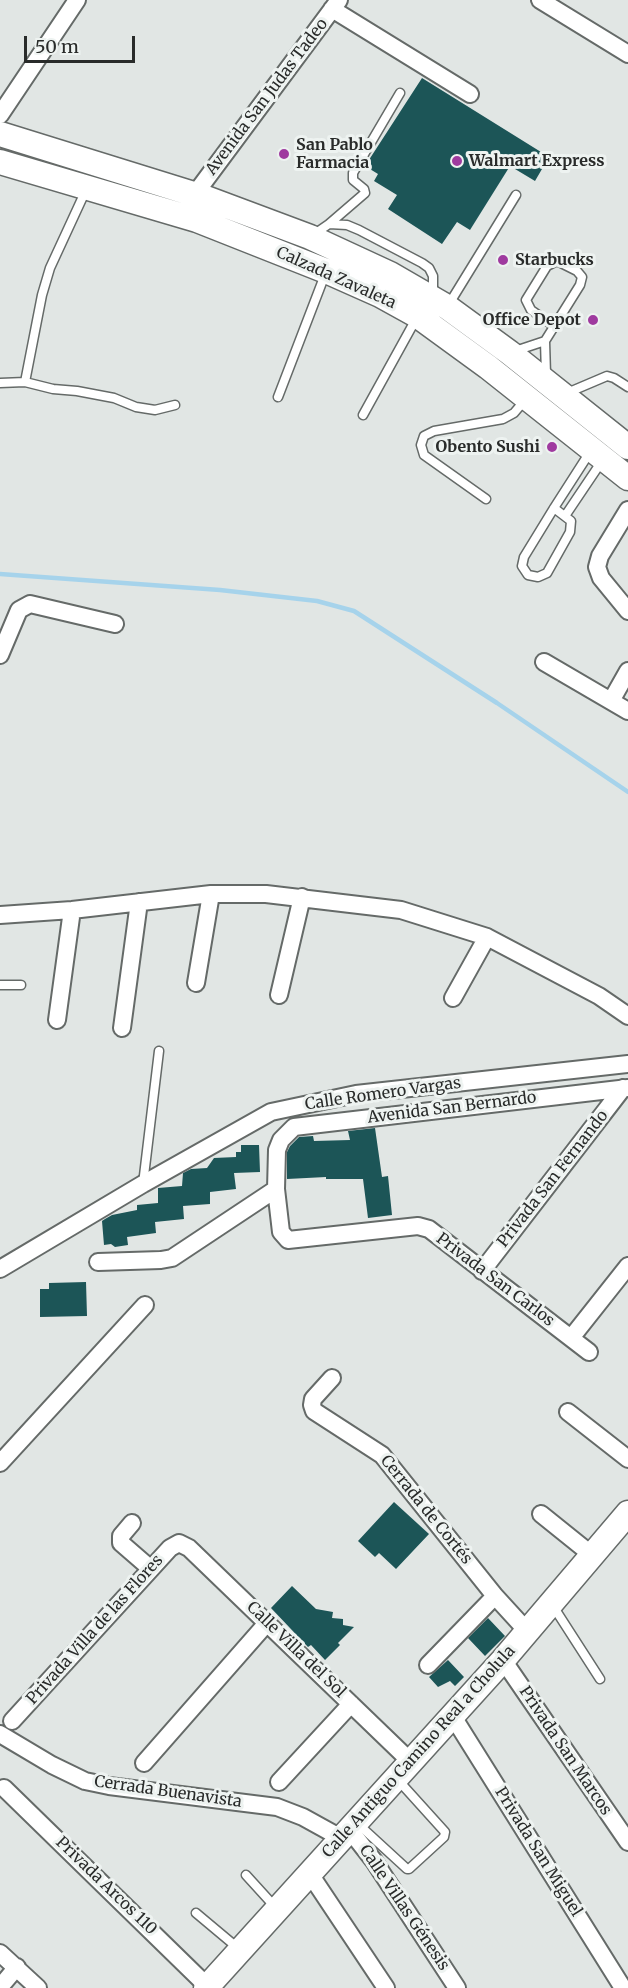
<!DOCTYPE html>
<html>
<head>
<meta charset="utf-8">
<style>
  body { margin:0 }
  #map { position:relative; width:628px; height:1988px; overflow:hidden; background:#e1e6e4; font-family:Merriweather,serif }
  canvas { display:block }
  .scale { position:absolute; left:24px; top:36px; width:111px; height:27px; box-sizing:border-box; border:3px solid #292b2a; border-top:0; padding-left:8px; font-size:18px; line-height:21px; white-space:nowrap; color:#292b2a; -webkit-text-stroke:4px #eef3f1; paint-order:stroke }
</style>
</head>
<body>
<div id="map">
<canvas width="628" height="1988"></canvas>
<div class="scale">50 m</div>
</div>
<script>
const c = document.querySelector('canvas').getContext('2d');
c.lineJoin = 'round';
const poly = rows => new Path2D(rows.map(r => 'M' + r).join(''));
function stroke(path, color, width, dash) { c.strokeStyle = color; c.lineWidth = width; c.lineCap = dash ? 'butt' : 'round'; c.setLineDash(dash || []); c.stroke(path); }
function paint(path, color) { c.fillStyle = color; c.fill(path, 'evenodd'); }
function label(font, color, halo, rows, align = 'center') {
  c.font = font + ' Merriweather,serif'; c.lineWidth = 6; c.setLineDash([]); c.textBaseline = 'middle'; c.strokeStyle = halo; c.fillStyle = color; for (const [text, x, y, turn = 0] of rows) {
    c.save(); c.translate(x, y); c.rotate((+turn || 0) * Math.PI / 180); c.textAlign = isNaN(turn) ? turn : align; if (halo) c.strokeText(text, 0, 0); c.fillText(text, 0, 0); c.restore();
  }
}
stroke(poly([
  [0,574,220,590,317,601,354,611,497,703,628,792]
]), '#a6d3eb', 4.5);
paint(poly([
  [422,78,549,157,535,181,510,166,470,230,457,222,442,244,388,209,397,195,374,181,378,174,365,166],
  [375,1128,382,1177,388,1176,392,1215,368,1218,363,1179,326,1179,326,1177,287,1179,287,1152,290,1146,299,1137,313,1136,314,1141,350,1140,348,1131],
  [241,1145,259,1145,260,1172,234,1173,236,1189,210,1192,210,1204,183,1206,184,1219,155,1222,156,1233,127,1237,128,1245,115,1247,111,1244,104,1245,102,1221,105,1219,112,1215,137,1210,137,1205,158,1203,158,1188,182,1186,183,1173,191,1169,207,1168,214,1158,236,1157,236,1152,241,1152],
  [86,1282,87,1316,40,1317,40,1289,49,1289,49,1283],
  [394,1502,429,1534,396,1569,379,1553,375,1557,358,1541],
  [292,1586,316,1609,333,1612,332,1618,343,1619,343,1625,354,1627,338,1643,340,1645,325,1660,311,1645,308,1647,271,1608],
  [488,1618,505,1636,485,1656,468,1638],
  [448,1660,464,1677,455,1686,450,1681,438,1687,429,1677]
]), '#1c5557');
const lane = poly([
  [86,190,50,268,42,295,25,382,53,389,77,391,114,398,136,407,155,410,175,405],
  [329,224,365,193,364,189,353,180,353,173,400,93],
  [313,235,329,224,347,225,359,230,422,263,429,268,433,276,433,295],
  [449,304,516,195],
  [515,351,545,341],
  [546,375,545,341,580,285,582,277,577,271,557,261,547,266,526,300,531,310,554,326],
  [0,383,25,382],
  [567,393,607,376,614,378,628,387],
  [278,397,326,272],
  [363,415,416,319],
  [486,499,424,455,421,445,424,436,434,431,503,419,514,413,525,400],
  [554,508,571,521,570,532,547,573,538,577,528,575,522,566,524,557,554,508,590,452],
  [565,516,602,461],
  [0,985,21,985],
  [143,1184,159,1051],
  [553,1606,600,1679],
  [358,1824,407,1869,409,1869,444,1837,445,1832,398,1780],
  [246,1875,276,1908],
  [196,1913,239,1949]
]);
const street = poly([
  [540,0,628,54],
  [332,9,470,94],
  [0,115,77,0],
  [195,194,339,0],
  [628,510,600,556,597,567,601,578,628,611],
  [0,655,19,610,30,604,115,624],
  [544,662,628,711],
  [611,701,628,671],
  [0,915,72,910,211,894,266,894,401,910,487,937,599,996,628,1016],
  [196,983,211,894],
  [279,995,302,897],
  [453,998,487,937],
  [57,1020,72,910],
  [122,1028,139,902],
  [98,1262,161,1260,172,1258,276,1189],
  [0,1269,143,1184,271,1112,356,1094,628,1064],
  [482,1271,623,1088],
  [571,1338,628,1266],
  [589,1352,429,1229,418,1226,288,1240,281,1232,276,1189,277,1150,281,1140,294,1127,628,1088],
  [332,1378,313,1399,312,1405,314,1411,382,1455,495,1596,527,1631],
  [568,1412,628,1459],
  [0,1463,145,1305],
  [541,1514,592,1555],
  [132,1523,121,1536,121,1543,151,1569],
  [503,1660,628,1842],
  [428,1665,495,1596],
  [452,1715,623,1988],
  [12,1721,170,1548,179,1543,189,1548,410,1761],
  [0,1734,52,1765,85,1781,109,1786,277,1807,303,1817,341,1838],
  [144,1763,267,1623],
  [279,1782,351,1704],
  [4,1788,207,1986],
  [349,1829,374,1861,457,1988],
  [310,1874,386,1988],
  [0,1953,38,1988],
  [0,1987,17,1967]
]);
const secondary = poly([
  [0,134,203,197,310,237,390,274,447,307,510,353,628,447],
  [0,162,197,220,326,271,380,295,418,316,488,367,628,478],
  [206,1988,503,1660,628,1513]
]);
stroke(lane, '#656a68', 11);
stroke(street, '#656a68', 20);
stroke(secondary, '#656a68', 27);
stroke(lane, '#fff', 8);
stroke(street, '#fff', 16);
stroke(secondary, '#fff', 24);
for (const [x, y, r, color] of [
  [284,154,6,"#9f3a9f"],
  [457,161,6,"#9f3a9f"],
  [503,260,6,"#9f3a9f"],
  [593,320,6,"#9f3a9f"],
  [552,447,6,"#9f3a9f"]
]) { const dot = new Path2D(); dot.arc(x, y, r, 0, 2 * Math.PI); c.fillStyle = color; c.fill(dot); stroke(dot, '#eef3f1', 2); }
label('16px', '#292b2a', '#eef3f1', [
  ["Avenida San Judas Tadeo",267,97,-53],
  ["Calzada Zavaleta",336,278,24],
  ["Calle Romero Vargas",383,1094,-8],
  ["Avenida San Bernardo",452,1108,-7],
  ["Privada San Fernando",553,1179,-52],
  ["Privada San Carlos",495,1280,37],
  ["Cerrada de Cortés",426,1510,51],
  ["Privada Villa de las Flores",95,1630,-48],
  ["Calle Villa del Sol",296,1650,44],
  ["Privada San Marcos",565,1751,56],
  ["Calle Antiguo Camino Real a Cholula",419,1752,-48],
  ["Cerrada Buenavista",168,1792,8],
  ["Privada San Miguel",538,1852,58],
  ["Privada Arcos 110",106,1886,44],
  ["Calle Villas Génesis",404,1908,56]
]);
label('bold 16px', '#292b2a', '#eef3f1', [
  ["San Pablo",296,145],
  ["Farmacia",296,163],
  ["Walmart Express",469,161],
  ["Starbucks",515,260],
  ["Office Depot",581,320,"right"],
  ["Obento Sushi",540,447,"right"]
], 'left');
</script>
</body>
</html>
